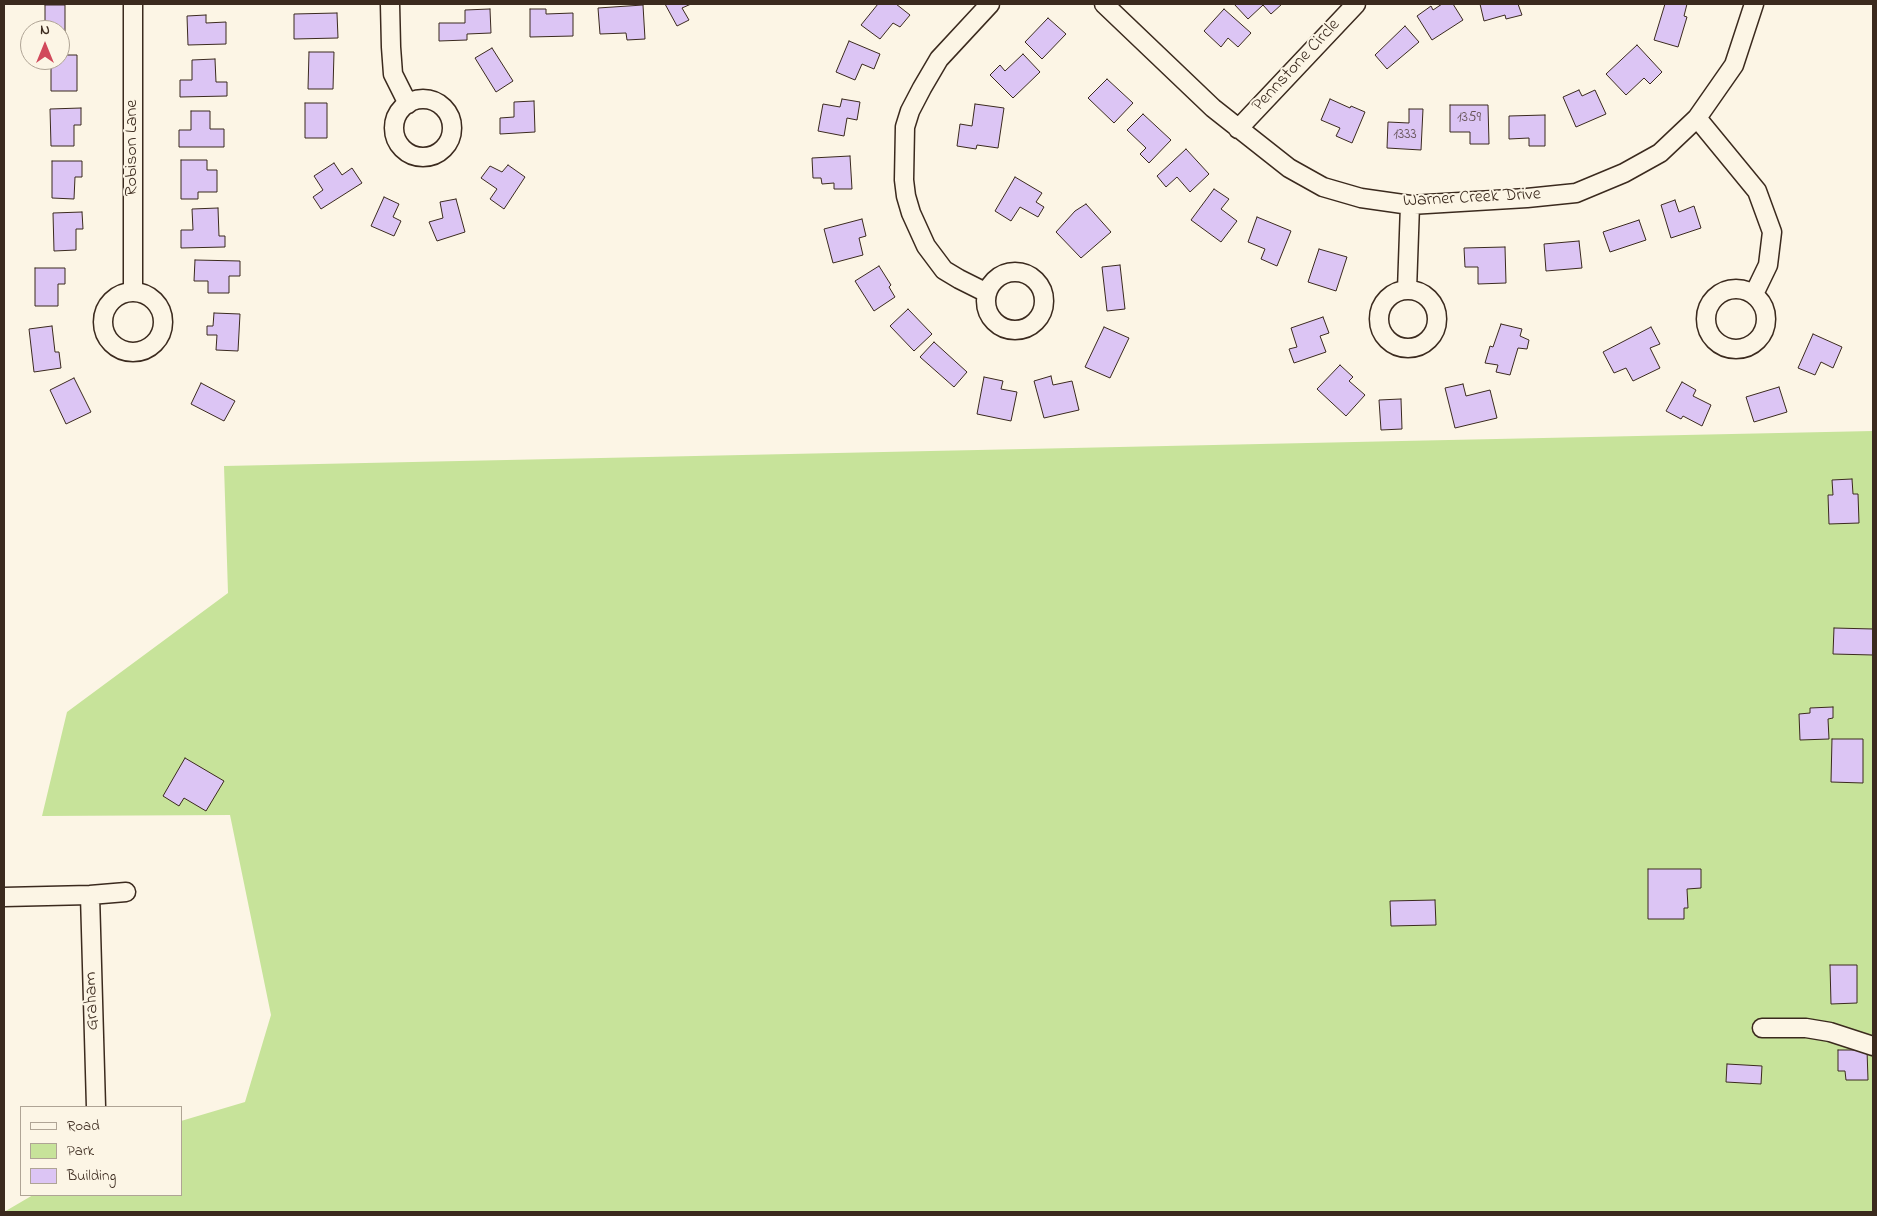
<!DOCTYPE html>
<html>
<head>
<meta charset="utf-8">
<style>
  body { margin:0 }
  #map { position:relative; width:1877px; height:1216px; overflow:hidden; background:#fcf5e5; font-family:"Indie Flower",sans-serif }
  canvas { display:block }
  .frame { position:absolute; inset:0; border:5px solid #3b2a1e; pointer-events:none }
  .legend { position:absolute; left:20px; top:1106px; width:162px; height:90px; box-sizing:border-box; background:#fcf5e5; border:1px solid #afa495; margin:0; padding:6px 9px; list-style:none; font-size:15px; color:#3b2a1e }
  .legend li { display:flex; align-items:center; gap:10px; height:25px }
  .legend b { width:25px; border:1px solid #afa495 }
  .north { position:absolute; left:20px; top:20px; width:50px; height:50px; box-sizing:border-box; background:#fcf5e5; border:1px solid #afa495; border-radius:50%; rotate:0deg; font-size:14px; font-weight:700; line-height:20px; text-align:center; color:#3b2a1e }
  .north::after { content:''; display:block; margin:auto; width:18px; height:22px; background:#d1495b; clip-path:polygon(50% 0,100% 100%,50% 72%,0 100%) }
</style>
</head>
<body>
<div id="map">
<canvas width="1877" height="1216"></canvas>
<div class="frame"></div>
<ul class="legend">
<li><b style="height:6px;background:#fcf5e5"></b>Road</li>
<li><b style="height:14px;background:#c7e39a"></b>Park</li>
<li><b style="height:14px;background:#dcc5f4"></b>Building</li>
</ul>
<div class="north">N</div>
</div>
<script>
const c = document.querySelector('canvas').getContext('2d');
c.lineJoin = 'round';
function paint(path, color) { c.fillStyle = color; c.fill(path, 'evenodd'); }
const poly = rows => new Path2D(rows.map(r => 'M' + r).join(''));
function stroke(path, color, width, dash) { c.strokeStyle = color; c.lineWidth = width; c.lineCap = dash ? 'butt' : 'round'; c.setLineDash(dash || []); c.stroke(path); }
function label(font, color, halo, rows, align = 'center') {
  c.font = font + ' "Indie Flower",sans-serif'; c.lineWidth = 4; c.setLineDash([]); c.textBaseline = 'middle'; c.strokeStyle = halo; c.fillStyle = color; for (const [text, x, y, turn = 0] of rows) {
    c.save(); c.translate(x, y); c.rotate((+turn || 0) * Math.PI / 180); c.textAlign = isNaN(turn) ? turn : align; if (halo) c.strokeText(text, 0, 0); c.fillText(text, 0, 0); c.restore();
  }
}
paint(poly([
  [1873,431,1873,1212,4,1212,33,1195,181,1195,181,1121,245,1102,271,1015,230,815,42,816,67,712,228,593,224,466]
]), '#c7e39a');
const building = poly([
  [665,4,691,4,682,8,689,20,677,26,665,4],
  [878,4,896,4,910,15,900,27,893,23,880,39,861,25,878,4],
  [1234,4,1282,4,1271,14,1263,5,1248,19,1234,4],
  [1442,4,1453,4,1463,20,1432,40,1417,16,1431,6,1433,10,1442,4],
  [1480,4,1518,4,1522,15,1506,19,1505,15,1484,21,1480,4],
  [1665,4,1687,4,1684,16,1687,17,1678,47,1654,40,1665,4],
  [45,5,65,5,65,38,60,38,60,30,45,30,45,5],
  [643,5,645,39,627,40,626,33,600,34,598,8,643,5],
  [490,9,491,33,467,34,467,40,439,41,439,23,465,23,465,10,490,9],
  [530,9,546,9,546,14,573,13,573,36,530,37,530,9],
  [1224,9,1251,33,1238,47,1228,38,1221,47,1204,31,1224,9],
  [337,13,338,38,294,39,294,14,337,13],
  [206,15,206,23,226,22,226,44,188,45,187,16,206,15],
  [1048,18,1066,34,1042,59,1025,42,1048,18],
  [1405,26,1419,42,1387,69,1375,55,1405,26],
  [849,41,880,54,874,69,862,64,855,80,836,72,849,41],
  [1637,45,1662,72,1650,84,1644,78,1626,95,1606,74,1637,45],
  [492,48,513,81,496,92,475,58,492,48],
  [309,52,334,52,333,89,308,89,309,52],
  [1023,54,1040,72,1013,98,990,75,1000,65,1005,71,1023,54],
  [60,55,77,55,77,91,51,91,51,60,60,60,60,55],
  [215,59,216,82,227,82,227,96,180,97,180,80,192,80,192,60,215,59],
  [1107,79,1133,103,1114,123,1088,98,1107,79],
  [1579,90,1582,96,1595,90,1606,114,1576,127,1563,97,1579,90],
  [842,99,860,102,857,120,847,118,844,136,818,131,823,104,840,107,842,99],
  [1330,99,1350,108,1351,106,1365,112,1352,143,1336,136,1340,128,1321,120,1330,99],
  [534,101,535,132,500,134,500,118,514,117,514,102,534,101],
  [305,103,327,103,327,138,305,138,305,103],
  [975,104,1004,108,998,148,977,145,976,149,957,146,960,124,972,126,975,104],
  [1450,105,1488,105,1489,144,1470,144,1470,132,1450,132,1450,105],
  [81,108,81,125,74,125,74,146,51,146,50,109,81,108],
  [1409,109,1423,109,1421,150,1387,148,1388,122,1409,123,1409,109],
  [191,111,210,111,210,129,224,129,224,147,179,147,179,130,191,130,191,111],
  [1143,114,1171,140,1149,163,1140,154,1146,148,1127,130,1143,114],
  [1545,115,1545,146,1529,146,1529,138,1509,139,1509,116,1545,115],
  [1186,149,1209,174,1190,192,1177,177,1166,187,1157,176,1186,149],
  [850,156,852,189,834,189,834,183,822,184,821,178,813,178,812,158,850,156],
  [181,160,207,160,207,170,217,170,217,192,198,192,198,199,181,199,181,160],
  [52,161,82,161,82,177,75,177,74,199,52,198,52,161],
  [334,163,342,175,352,168,362,183,321,209,313,197,323,190,314,176,334,163],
  [508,165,525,177,504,209,490,199,497,189,481,178,490,166,502,172,508,165],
  [1015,177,1042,193,1036,202,1044,207,1038,217,1020,207,1011,221,995,211,1015,177],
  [1214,189,1229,199,1221,209,1237,221,1221,242,1191,220,1214,189],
  [384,197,399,204,393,217,401,221,394,236,371,226,384,197],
  [456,199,465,232,437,241,429,222,443,218,440,202,456,199],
  [1675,200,1679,212,1694,206,1701,228,1671,238,1661,205,1675,200],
  [1086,204,1111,232,1081,258,1056,232,1075,211,1086,204],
  [218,208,219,236,225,236,225,247,181,248,181,230,193,230,192,209,218,208],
  [82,212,83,229,76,229,76,250,54,251,53,213,82,212],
  [1257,217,1291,231,1277,266,1261,259,1265,249,1248,242,1257,217],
  [862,219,866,236,859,238,863,255,833,263,824,229,862,219],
  [1639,220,1646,240,1610,252,1603,232,1639,220],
  [1579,241,1582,268,1546,271,1544,244,1579,241],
  [1505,247,1506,283,1478,284,1478,267,1465,267,1464,248,1505,247],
  [1319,249,1347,257,1336,291,1308,282,1319,249],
  [195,260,240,261,240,276,229,276,229,293,208,293,208,281,194,281,195,260],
  [1120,265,1125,309,1107,311,1102,267,1120,265],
  [879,266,891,285,889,287,895,297,874,311,855,281,879,266],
  [35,268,65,268,65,284,58,284,58,306,35,306,35,268],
  [908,309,932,334,914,351,890,326,908,309],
  [214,313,240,314,238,351,216,350,217,335,207,335,207,326,213,326,214,313],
  [1323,317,1329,333,1320,336,1326,352,1294,363,1289,349,1297,347,1291,328,1323,317],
  [1501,324,1522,329,1520,336,1529,340,1527,349,1518,348,1510,375,1496,372,1498,365,1485,363,1490,346,1493,347,1501,324],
  [52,326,55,352,59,352,61,368,34,372,29,329,52,326],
  [1104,327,1129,338,1110,378,1085,367,1104,327],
  [1651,327,1660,344,1650,348,1660,368,1633,381,1626,368,1614,373,1603,352,1651,327],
  [1813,334,1842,347,1833,368,1821,362,1815,375,1798,368,1813,334],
  [934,342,967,372,954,387,920,357,934,342],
  [1340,365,1353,377,1349,381,1365,395,1346,416,1317,389,1340,365],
  [1051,376,1053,385,1072,381,1079,410,1044,418,1034,381,1051,376],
  [984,377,1003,381,1001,389,1017,392,1011,421,977,414,984,377],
  [74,378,91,412,66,424,50,390,74,378],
  [1682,382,1696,390,1693,396,1711,405,1702,426,1683,416,1681,419,1666,411,1682,382],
  [201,383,235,401,224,421,191,404,201,383],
  [1463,384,1466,396,1490,390,1497,418,1455,428,1445,388,1463,384],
  [1779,387,1787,412,1754,422,1746,397,1779,387],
  [1401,399,1402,429,1381,430,1379,400,1401,399],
  [1852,479,1853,494,1858,494,1859,523,1829,524,1828,495,1833,495,1832,480,1852,479],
  [1834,628,1873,629,1873,655,1833,654,1834,628],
  [1833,707,1833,718,1828,719,1829,739,1800,740,1799,714,1810,713,1810,708,1833,707],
  [1832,739,1863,739,1863,783,1831,782,1832,739],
  [185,758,224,781,206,811,184,798,179,806,163,796,185,758],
  [1648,869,1701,869,1701,888,1687,889,1688,908,1684,908,1684,919,1648,919,1648,869],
  [1435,900,1436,925,1391,926,1390,901,1435,900],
  [1830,965,1857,965,1857,1003,1831,1004,1830,965],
  [1838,1050,1867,1050,1868,1080,1846,1080,1845,1071,1838,1071,1838,1050],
  [1727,1064,1762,1066,1761,1084,1726,1082,1727,1064]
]);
paint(building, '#dcc5f4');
stroke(building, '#3b2a1e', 1);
const minor = poly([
  [390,4,391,47,393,74,408,104],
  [1104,4,1213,108,1289,168,1323,187,1361,198,1410,205,1527,198,1576,193,1624,173,1660,153,1697,118,1734,65,1754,4],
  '394 128a29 29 0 1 1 58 0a29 29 0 1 1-58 0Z',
  [1697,118,1757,191,1772,232,1768,265,1754,294],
  [1238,129,1356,4],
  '986 301a29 29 0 1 1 58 0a29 29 0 1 1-58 0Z',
  '1706 319a30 30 0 1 1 60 0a30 30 0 1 1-60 0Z',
  [1407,290,1410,205],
  '1379 319a29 29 0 1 1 58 0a29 29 0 1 1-58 0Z',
  [133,292,133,4],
  '103 322a30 30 0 1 1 60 0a30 30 0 1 1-60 0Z',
  [987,293,959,279,944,270,926,246,911,213,906,196,904,180,905,127,910,111,922,88,939,59,990,4],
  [90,895,96,1107],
  [4,897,90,895,126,892],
  [1762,1028,1806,1028,1830,1032,1873,1046]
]);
stroke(minor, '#3b2a1e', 21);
stroke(minor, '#fcf5e5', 18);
label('15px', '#635154', null, [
  ["1359",1469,119],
  ["1333",1405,136]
]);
label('18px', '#3b2a1e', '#fcf5e5', [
  ["Pennstone Circle",1297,66,-47],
  ["Robison Lane",133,148,-90],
  ["Warner Creek Drive",1472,199,-3],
  ["Graham",93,1001,-92]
]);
</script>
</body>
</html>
